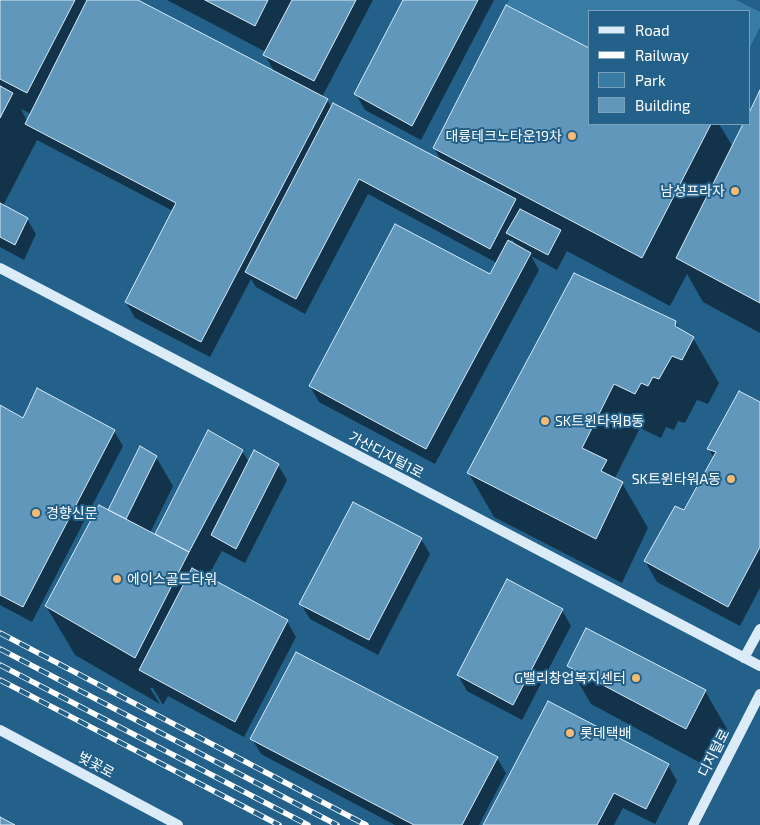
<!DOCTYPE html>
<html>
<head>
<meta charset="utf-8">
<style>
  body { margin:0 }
  #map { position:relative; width:760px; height:825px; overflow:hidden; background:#23618a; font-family:"Exo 2",sans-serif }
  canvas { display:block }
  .legend { position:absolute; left:588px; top:10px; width:162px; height:115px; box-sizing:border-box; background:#23618a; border:1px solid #7ba0b9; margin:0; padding:6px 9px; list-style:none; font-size:15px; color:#fff }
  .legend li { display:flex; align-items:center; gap:10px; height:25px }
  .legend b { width:25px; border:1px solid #7ba0b9 }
</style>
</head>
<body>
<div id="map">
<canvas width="760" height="825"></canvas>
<ul class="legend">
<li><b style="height:6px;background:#dbecf8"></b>Road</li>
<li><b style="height:6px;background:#fff"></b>Railway</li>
<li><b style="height:14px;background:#387ca6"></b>Park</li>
<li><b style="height:14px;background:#6197ba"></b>Building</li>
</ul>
</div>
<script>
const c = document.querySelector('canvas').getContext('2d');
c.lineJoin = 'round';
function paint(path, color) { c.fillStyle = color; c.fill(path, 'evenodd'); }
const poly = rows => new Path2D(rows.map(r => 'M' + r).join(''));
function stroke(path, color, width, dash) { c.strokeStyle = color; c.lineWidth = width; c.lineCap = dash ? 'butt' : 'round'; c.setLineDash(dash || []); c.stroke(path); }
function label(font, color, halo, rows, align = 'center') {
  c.font = font + ' "Exo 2","Noto Sans KR",sans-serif'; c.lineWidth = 4; c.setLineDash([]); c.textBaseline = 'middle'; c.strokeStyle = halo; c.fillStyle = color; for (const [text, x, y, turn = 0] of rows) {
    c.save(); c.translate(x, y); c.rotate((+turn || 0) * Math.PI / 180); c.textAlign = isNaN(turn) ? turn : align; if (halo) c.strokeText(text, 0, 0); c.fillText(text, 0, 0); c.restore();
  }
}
paint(poly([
  [509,0,736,0,760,12,760,27,749,49,749,11,589,11,589,48,506,5]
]), '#387ca6');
paint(poly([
  [0,0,135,0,275,73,265,55,266,52,167,0,373,0,322,97,327,100,332,108,442,162,434,148,589,124,719,124,733,147,745,124,749,124,749,116,760,93,760,333,703,302,687,274,670,306,567,251,557,270,531,256,539,270,435,464,319,402,310,386,490,276,497,263,368,194,305,314,256,287,251,279,210,357,135,318,126,302,173,211,37,140,3,206,27,219,36,234,24,260,0,247],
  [21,109,31,114,27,121],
  [512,239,516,246,510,243],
  [405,0,494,0,421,140,365,110,356,94],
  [675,322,681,331,693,338,719,383,708,404,697,400,685,423,678,421,674,430,666,427,661,438,640,428,615,478,617,481,622,483,648,528,622,583,494,517,468,472],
  [760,403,760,588,740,626,657,582,645,561,685,512,714,458,709,449],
  [0,407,23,420,114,431,123,446,32,622,0,605],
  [242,451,249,462,278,465,287,480,245,563,222,551,207,578,287,621,296,637,244,737,168,696,163,705,153,688,150,688,160,704,75,655,46,606,109,511,156,457,173,486,150,533,158,537,156,534],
  [421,539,430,554,378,655,310,619,301,604],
  [562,610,571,626,522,720,467,691,458,675],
  [569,666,705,691,727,729,708,767,591,704],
  [252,739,497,758,506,773,479,825,395,825,261,754],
  [668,765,677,781,655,824,623,808,614,825,484,825]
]), '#0007');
const building = poly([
  [0,0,75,0,27,93,0,79,0,0],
  [87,0,138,0,328,99,201,342,125,302,176,203,25,124,87,0],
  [205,0,268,0,255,26,205,0],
  [292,0,356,0,314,81,263,55,292,0],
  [403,0,478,0,412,126,354,94,403,0],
  [506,5,589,48,589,124,711,124,642,258,433,148,506,5],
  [0,86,13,93,0,118,0,86],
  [760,90,760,303,676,258,743,124,749,124,749,113,760,90],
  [333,103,516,199,490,249,359,179,296,299,245,272,333,103],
  [0,203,28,218,15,245,0,237,0,203],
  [520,209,561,230,548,255,506,233,520,209],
  [395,224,490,274,508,240,531,253,426,449,309,386,395,224],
  [574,273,676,321,675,326,694,337,682,360,672,356,659,379,653,377,648,386,641,383,635,394,614,384,582,448,607,460,601,471,623,482,596,539,467,473,574,273],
  [37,388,115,430,23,607,0,595,0,405,23,418,37,388],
  [739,391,760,402,760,547,728,607,644,561,675,506,684,510,716,452,707,449,739,391],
  [208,430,243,450,189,552,155,534,208,430],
  [140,446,157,456,126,519,108,510,140,446],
  [254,450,279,464,236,549,211,535,254,450],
  [353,502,422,538,369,640,299,604,353,502],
  [99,505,189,552,135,658,45,606,99,505],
  [192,568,288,620,235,722,139,670,192,568],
  [507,579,563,609,513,705,457,675,507,579],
  [586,628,706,690,686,729,567,666,586,628],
  [296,652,498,757,462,825,414,825,250,739,296,652],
  [548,701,669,764,646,809,614,793,597,825,483,825,548,701],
  [0,817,15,825,0,825,0,817]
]);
paint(building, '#6197ba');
stroke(building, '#d5eaf8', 1);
stroke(poly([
  [0,268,760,666],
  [744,658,760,629],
  [0,730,178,825],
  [693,825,760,694]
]), '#dbecf8', 10);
const rail = poly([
  [0,633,366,825],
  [0,649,337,825],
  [0,665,308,825],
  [0,680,279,825]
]);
stroke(rail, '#fff', 5.5);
stroke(rail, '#23618a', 4, [11]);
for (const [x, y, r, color] of [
  [572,136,5,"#f5ba73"],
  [735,191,5,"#f5ba73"],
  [545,421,5,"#f5ba73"],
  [731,479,5,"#f5ba73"],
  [36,513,5,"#f5ba73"],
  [117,579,5,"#f5ba73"],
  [636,678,5,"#f5ba73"],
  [570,733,5,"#f5ba73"]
]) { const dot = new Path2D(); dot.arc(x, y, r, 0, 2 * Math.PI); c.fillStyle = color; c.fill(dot); stroke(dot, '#23618a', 2); }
label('14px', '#fff', '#23618a', [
  ["대륭테크노타운19차",562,136],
  ["남성프라자",725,191],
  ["SK트윈타워B동",555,421,"left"],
  ["SK트윈타워A동",721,479],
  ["경향신문",46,513,"left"],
  ["에이스골드타워",127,579,"left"],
  ["G밸리창업복지센터",626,678],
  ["롯데택배",580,733,"left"]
], 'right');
label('14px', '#fff', '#23618a', [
  ["가산디지털1로",386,455,28],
  ["디지털로",714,753,-63],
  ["벚꽃로",96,765,28]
]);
</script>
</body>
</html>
